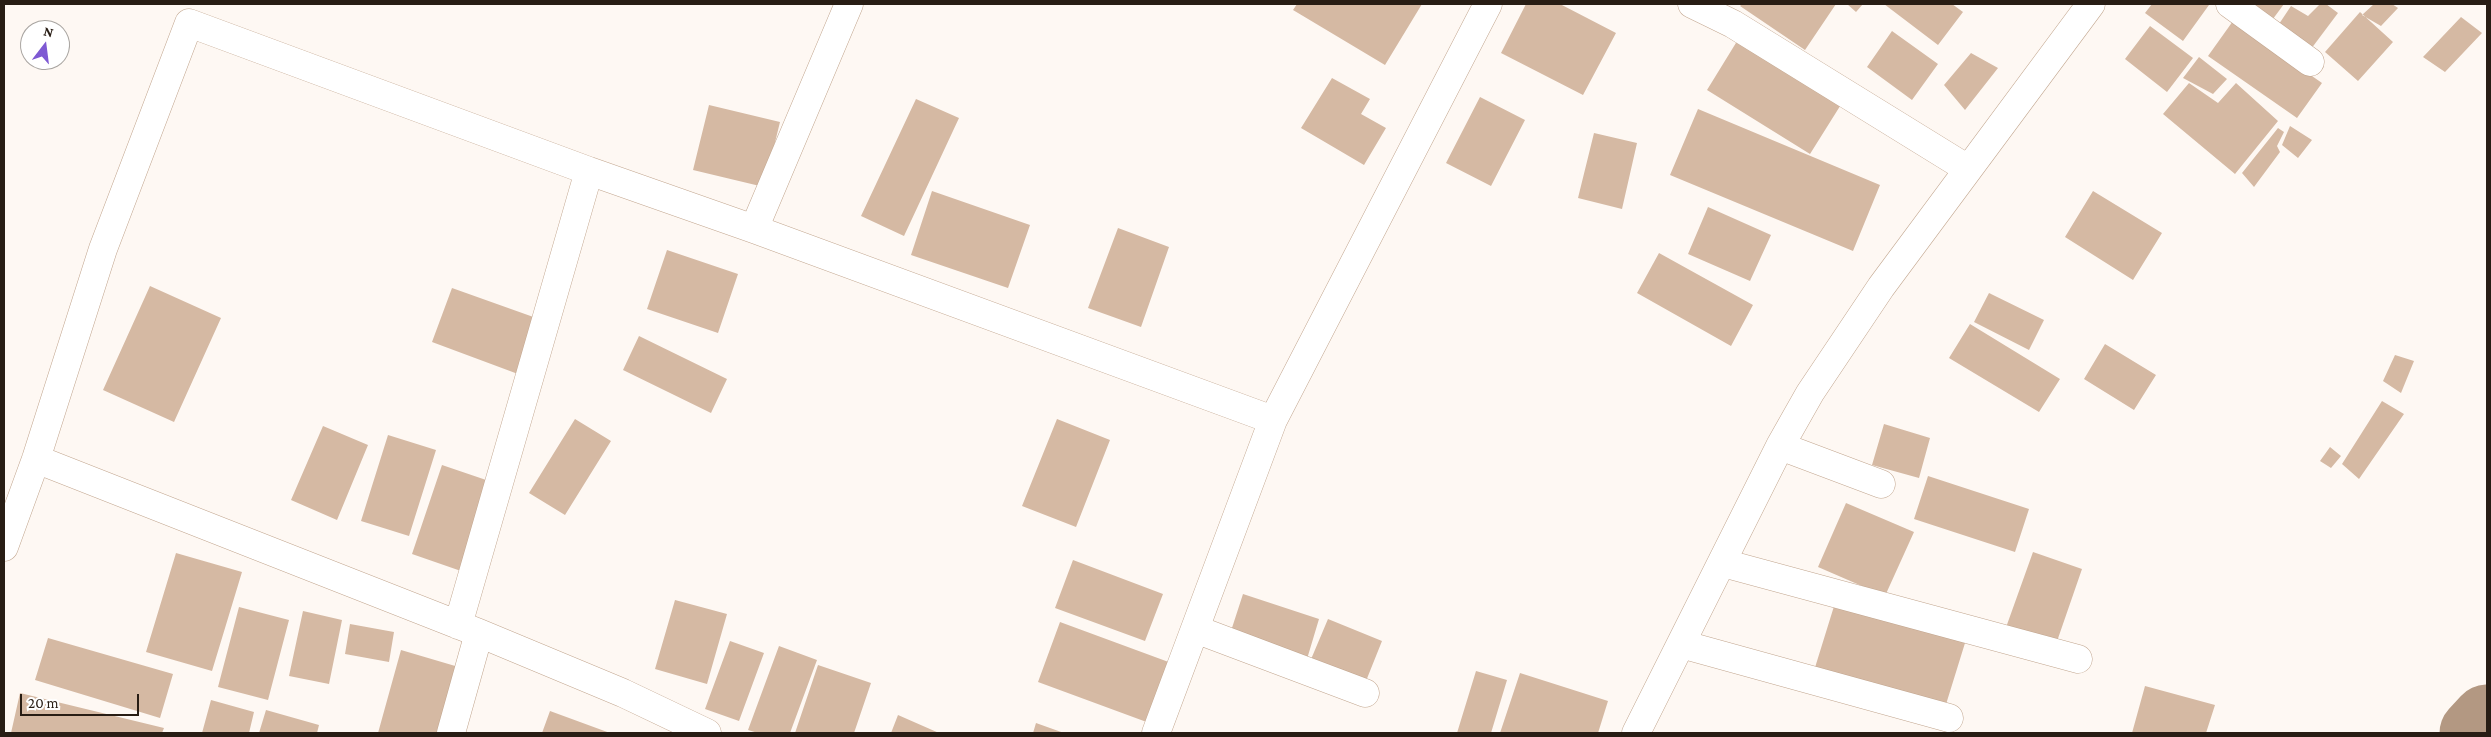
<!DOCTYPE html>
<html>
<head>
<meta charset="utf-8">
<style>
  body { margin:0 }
  #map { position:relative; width:2491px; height:737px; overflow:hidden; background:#fef8f3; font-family:"Crimson Pro",serif }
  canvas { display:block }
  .frame { position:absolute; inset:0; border:5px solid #281d14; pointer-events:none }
  .north { position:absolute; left:20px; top:20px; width:50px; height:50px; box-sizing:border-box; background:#fff; border:1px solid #a9a5a1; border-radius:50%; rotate:15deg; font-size:14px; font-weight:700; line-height:20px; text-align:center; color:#281d14 }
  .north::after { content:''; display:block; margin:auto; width:18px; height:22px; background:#7e59d3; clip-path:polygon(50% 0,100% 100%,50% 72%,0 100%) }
  .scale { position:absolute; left:20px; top:694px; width:119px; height:22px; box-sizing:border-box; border:2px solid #281d14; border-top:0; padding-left:6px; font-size:15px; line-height:18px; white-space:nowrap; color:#281d14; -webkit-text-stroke:4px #fff; paint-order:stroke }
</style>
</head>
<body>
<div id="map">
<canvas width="2491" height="737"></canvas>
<div class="frame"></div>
<div class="north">N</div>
<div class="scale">20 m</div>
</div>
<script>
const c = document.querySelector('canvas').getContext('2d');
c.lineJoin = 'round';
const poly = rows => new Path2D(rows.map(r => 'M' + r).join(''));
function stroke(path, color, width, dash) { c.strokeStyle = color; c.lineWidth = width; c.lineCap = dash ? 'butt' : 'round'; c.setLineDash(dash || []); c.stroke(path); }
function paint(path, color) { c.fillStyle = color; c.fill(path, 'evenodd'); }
stroke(poly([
  [2475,733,2487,720]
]), '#b39882', 71);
paint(poly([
  [1297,4,1422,4,1385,65,1293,10],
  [1526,4,1560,4,1616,33,1583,95,1501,53],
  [1742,4,1836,4,1805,50,1740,6],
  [1847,4,1863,4,1856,12],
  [1884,4,1952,4,1963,12,1938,45],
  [2152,4,2208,4,2209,5,2183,41,2145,13],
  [2235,4,2284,4,2267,27],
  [2320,4,2326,4,2338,13,2308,53,2277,27,2291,6,2308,16],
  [2374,4,2392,4,2398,8,2381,26,2362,15],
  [2360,12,2393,42,2358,81,2325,52],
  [2461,17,2482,33,2445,72,2423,57],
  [2233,21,2322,83,2297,118,2208,56],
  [2150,26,2193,58,2167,92,2125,59],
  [1892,31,1938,64,1912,100,1867,67],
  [1739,38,1842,103,1810,154,1707,90],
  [1971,53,1998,68,1965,110,1944,85],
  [2199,57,2227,79,2213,94,2183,78],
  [1332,78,1370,99,1361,114,1386,128,1364,165,1301,128],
  [2189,83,2218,103,2236,83,2278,121,2235,174,2163,114],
  [1480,97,1525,120,1491,186,1446,163],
  [916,99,959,118,904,236,861,216],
  [709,105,780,122,764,187,693,170],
  [1698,109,1880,185,1853,251,1670,175],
  [2290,126,2312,140,2298,158,2282,145],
  [2278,128,2284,132,2277,146,2280,152,2254,187,2242,173],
  [1594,133,1637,143,1622,209,1578,198],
  [932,191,1030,225,1008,288,911,255],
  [2093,191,2162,233,2133,280,2065,237],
  [1708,207,1771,235,1750,281,1688,254],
  [1118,228,1169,247,1141,327,1088,308],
  [667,250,738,274,718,333,647,309],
  [1659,253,1753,305,1731,346,1637,293],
  [150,286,221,318,174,422,103,390],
  [452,288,539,319,518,374,432,342],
  [1989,293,2044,320,2029,350,1974,322],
  [1970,324,2060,379,2039,412,1949,358],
  [639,336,727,379,711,413,623,370],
  [2105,344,2156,375,2134,410,2084,379],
  [2395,355,2414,361,2401,393,2383,381],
  [2382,401,2404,414,2359,479,2342,464],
  [575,419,611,441,565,515,529,493],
  [1057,419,1110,440,1076,527,1022,506],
  [1884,424,1930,438,1919,478,1872,465],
  [323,426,368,445,337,520,291,500],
  [388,435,436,450,409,536,361,521],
  [2330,447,2341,456,2331,468,2320,461],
  [442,465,492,482,461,571,412,554],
  [1928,476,2029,509,2015,552,1914,519],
  [1846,503,1914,532,1885,596,1818,567],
  [2033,552,2082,569,2054,650,2004,633],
  [176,553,242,572,212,671,146,652],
  [1073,560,1163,594,1145,641,1055,608],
  [1243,594,1319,619,1307,659,1230,634],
  [675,600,727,614,707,684,655,669],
  [1835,603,1965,643,1943,714,1813,674],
  [239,607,289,620,268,700,218,687],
  [303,611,342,620,329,684,289,676],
  [1328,619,1382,641,1364,686,1309,664],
  [1060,622,1174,664,1152,724,1038,682],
  [350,624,394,632,389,662,345,654],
  [48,638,173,674,160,718,35,680],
  [730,641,764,653,739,721,705,709],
  [779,646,817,660,790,733,758,733,748,730],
  [401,650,462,668,443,733,378,733],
  [818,665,871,683,854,733,795,733],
  [1476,671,1507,680,1491,733,1457,733],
  [1520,673,1608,701,1598,733,1500,733],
  [2145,686,2215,705,2206,733,2132,733],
  [20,693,164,728,162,733,11,733],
  [211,700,254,712,249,733,202,733],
  [266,710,319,725,317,733,259,733],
  [550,711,610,733,542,733],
  [898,715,939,733,891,733],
  [1036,723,1064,733,1033,733]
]), '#d5b9a3');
const minor = poly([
  [1692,4,1733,24,1968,169],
  [2230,4,2310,62],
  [754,229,849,4],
  [1780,446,1881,484],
  [36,459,479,633,623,693,707,733],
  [4,547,36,459,103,249,189,23,589,171],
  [1723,563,2078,659],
  [458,625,589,171,754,229,1273,420],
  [1195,629,1365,693],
  [1681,644,1949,718],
  [451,733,479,633],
  [1156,733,1273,420,1488,4],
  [1636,733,1780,446,1810,393,1881,287,2091,4]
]);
stroke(minor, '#c2a68f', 29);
stroke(minor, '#fff', 28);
</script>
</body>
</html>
